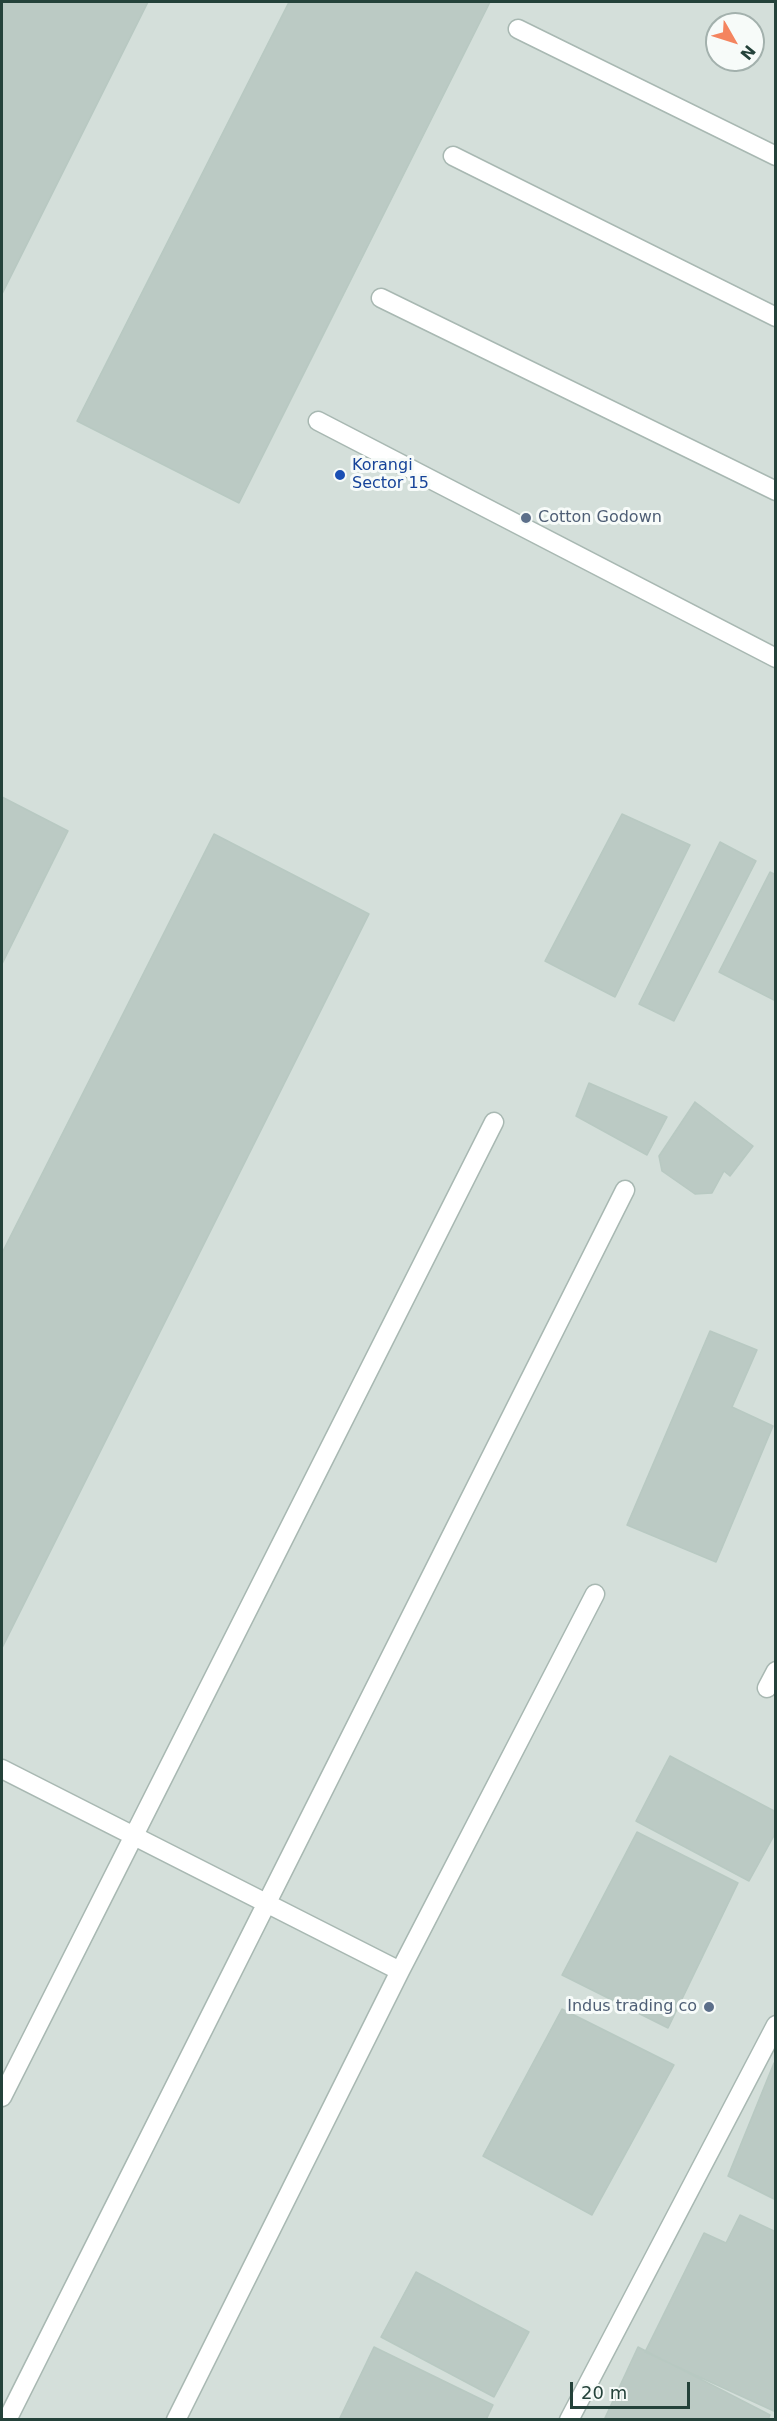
<!DOCTYPE html>
<html>
<head>
<meta charset="utf-8">
<style>
  body { margin:0 }
  #map { position:relative; width:777px; height:2421px; overflow:hidden; background:#e6efeb; font-family:"DejaVu Sans",sans-serif }
  canvas { display:block }
  .frame { position:absolute; inset:0; border:3px solid #24423a; pointer-events:none }
  .north { position:absolute; left:705px; top:12px; width:60px; height:60px; box-sizing:border-box; background:#f7fbf9; border:2px solid #a3b1ad; border-radius:50%; rotate:129deg; font-size:16px; font-weight:700; line-height:24px; text-align:center; color:#24423a }
  .north::after { content:''; display:block; margin:auto; width:21px; height:27px; background:#f4845f; clip-path:polygon(50% 0,100% 100%,50% 72%,0 100%) }
  .scale { position:absolute; left:570px; top:2382px; width:120px; height:27px; box-sizing:border-box; border:3px solid #24423a; border-top:0; padding-left:8px; font-size:18px; line-height:21px; white-space:nowrap; color:#24423a; -webkit-text-stroke:4px #f7fbf9; paint-order:stroke }
</style>
</head>
<body>
<div id="map">
<canvas width="777" height="2421"></canvas>
<div class="frame"></div>
<div class="north">N</div>
<div class="scale">20 m</div>
</div>
<script>
const c = document.querySelector('canvas').getContext('2d');
c.lineJoin = 'round';
function paint(path, color) { c.fillStyle = color; c.fill(path, 'evenodd'); }
const poly = rows => new Path2D(rows.map(r => 'M' + r).join(''));
function stroke(path, color, width, dash) { c.strokeStyle = color; c.lineWidth = width; c.lineCap = dash ? 'butt' : 'round'; c.setLineDash(dash || []); c.stroke(path); }
function label(font, color, halo, rows, align = 'center') {
  c.font = font + ' "DejaVu Sans",sans-serif'; c.lineWidth = 6; c.setLineDash([]); c.textBaseline = 'middle'; c.strokeStyle = halo; c.fillStyle = color; for (const [text, x, y, turn = 0] of rows) {
    c.save(); c.translate(x, y); c.rotate((+turn || 0) * Math.PI / 180); c.textAlign = isNaN(turn) ? turn : align; if (halo) c.strokeText(text, 0, 0); c.fillText(text, 0, 0); c.restore();
  }
}
paint(poly([
  [2,2,775,2,775,2419,2,2420],
  [717,24,753,24,753,60,717,60]
]), '#d4dfda');
const building = poly([
  [2,2,148,2,2,294,2,2],
  [289,2,490,2,239,503,77,421,289,2],
  [2,797,68,831,2,964,2,797],
  [622,814,690,845,615,997,545,961,622,814],
  [214,834,369,914,2,1648,2,1253,214,834],
  [720,842,756,861,674,1021,639,1004,720,842],
  [770,872,776,875,776,1001,719,972,770,872],
  [589,1083,667,1117,647,1155,576,1116,589,1083],
  [695,1102,753,1146,730,1176,724,1171,712,1193,695,1194,662,1171,659,1156,695,1102],
  [710,1331,757,1350,732,1407,773,1426,716,1562,627,1525,710,1331],
  [670,1756,776,1812,776,1832,749,1881,636,1821,670,1756],
  [637,1832,738,1883,668,2028,562,1975,637,1832],
  [562,2009,674,2065,592,2215,483,2156,562,2009],
  [774,2063,776,2064,776,2200,728,2176,774,2063],
  [740,2215,776,2232,776,2412,645,2352,704,2233,726,2243,740,2215],
  [416,2272,529,2332,494,2397,381,2337,416,2272],
  [374,2347,493,2405,486,2420,339,2420,374,2347],
  [638,2347,770,2415,768,2420,604,2420,638,2347]
]);
paint(building, '#bbcac4');
stroke(building, '#b8c9c2', 1.5);
const minor = poly([
  [518,29,776,156],
  [453,156,776,317],
  [381,298,776,491],
  [318,421,776,658],
  [767,1688,776,1671],
  [2,1769,400,1971],
  [2,2097,494,1122],
  [7,2420,625,1190],
  [176,2420,400,1971,595,1594],
  [569,2420,776,2025]
]);
stroke(minor, '#a8b8b2', 21);
stroke(minor, '#fff', 18);
for (const [x, y, r, color] of [
  [340,475,6,"#1a4fb4"],
  [526,518,6,"#5c6f8a"],
  [709,2007,6,"#5c6f8a"]
]) { const dot = new Path2D(); dot.arc(x, y, r, 0, 2 * Math.PI); c.fillStyle = color; c.fill(dot); stroke(dot, '#f7fbf9', 2); }
label('16px', '#164399', '#f7fbf9', [
  ["Korangi",352,466],
  ["Sector 15",352,484]
], 'left');
label('16px', '#4e5e75', '#f7fbf9', [
  ["Cotton Godown",538,518],
  ["Indus trading co",697,2007,"right"]
], 'left');
</script>
</body>
</html>
